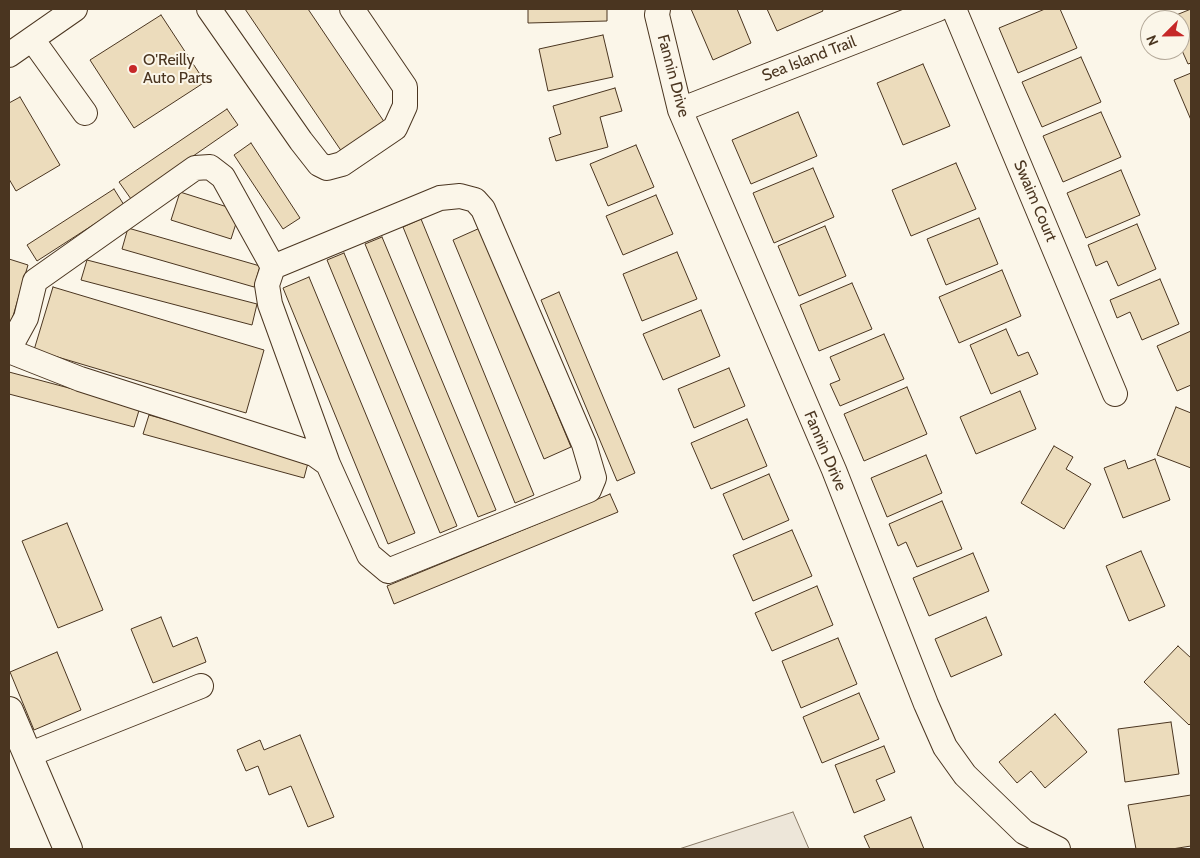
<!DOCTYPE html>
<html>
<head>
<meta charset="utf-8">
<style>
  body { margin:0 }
  #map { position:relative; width:1200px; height:858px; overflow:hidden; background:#fbf6e9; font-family:Cabin,sans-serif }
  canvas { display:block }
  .frame { position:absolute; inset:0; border:10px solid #4a3520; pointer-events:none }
  .north { position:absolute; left:1140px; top:10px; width:50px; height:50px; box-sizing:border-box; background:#fbf6e9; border:1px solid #b4a999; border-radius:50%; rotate:247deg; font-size:14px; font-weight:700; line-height:20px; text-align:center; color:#4a3520 }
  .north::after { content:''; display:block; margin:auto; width:18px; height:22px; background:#c62828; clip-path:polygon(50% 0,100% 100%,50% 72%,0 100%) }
</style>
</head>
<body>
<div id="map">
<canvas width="1200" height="858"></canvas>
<div class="frame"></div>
<div class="north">N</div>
</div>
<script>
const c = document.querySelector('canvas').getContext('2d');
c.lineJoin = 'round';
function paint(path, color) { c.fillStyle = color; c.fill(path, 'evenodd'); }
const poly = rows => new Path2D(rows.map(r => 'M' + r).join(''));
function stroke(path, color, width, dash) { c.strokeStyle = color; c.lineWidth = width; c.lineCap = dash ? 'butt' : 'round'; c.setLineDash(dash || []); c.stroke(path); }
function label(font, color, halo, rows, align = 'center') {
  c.font = font + ' Cabin,sans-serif'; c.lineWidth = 4; c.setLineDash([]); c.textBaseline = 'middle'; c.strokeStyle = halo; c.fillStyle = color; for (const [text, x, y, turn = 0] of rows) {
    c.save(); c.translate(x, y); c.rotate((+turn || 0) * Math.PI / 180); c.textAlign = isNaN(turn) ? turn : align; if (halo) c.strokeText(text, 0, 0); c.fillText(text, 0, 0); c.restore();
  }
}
const green = poly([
  [793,812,809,849,679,849,793,812]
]);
paint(green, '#ede6d9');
stroke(green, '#887966', 1);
const building = poly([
  [245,9,308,9,385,123,342,152,245,9],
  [528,9,607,9,607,21,528,23,528,9],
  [691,9,737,9,751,43,713,60,691,9],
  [767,9,822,9,823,11,777,31,767,9],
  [1045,9,1060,9,1077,48,1018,73,999,28,1045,9],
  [1191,9,1191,63,1188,64,1180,46,1180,20,1164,20,1191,9],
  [161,15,205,82,134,128,90,60,161,15],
  [603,35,613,77,548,91,539,49,603,35],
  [1081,57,1101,102,1042,127,1022,82,1081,57],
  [923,64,950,126,903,145,877,83,923,64],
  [1191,73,1191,120,1174,80,1191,73],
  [615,88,622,111,600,117,608,147,556,161,549,138,561,134,553,106,615,88],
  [20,97,60,165,16,191,9,179,9,103,20,97],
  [227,109,238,125,131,199,119,182,227,109],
  [798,112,817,156,751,184,732,140,798,112],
  [1101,112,1121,157,1063,182,1043,136,1101,112],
  [251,143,300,218,283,229,234,155,251,143],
  [636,145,654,187,608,206,590,164,636,145],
  [956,163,976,209,911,236,892,190,956,163],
  [813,168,834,217,774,243,753,193,813,168],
  [1121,170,1140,215,1086,238,1067,193,1121,170],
  [114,189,124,205,37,261,27,245,114,189],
  [180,192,240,211,231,239,171,220,180,192],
  [656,195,673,234,623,255,606,216,656,195],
  [979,218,998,264,946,285,927,239,979,218],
  [421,219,534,495,515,503,403,227,421,219],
  [1137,224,1156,269,1118,286,1107,261,1096,266,1088,245,1137,224],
  [825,226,846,276,799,296,778,246,825,226],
  [128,228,260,266,254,287,122,249,128,228],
  [480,228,571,447,544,459,453,240,480,228],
  [382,237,496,510,478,517,365,244,382,237],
  [677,252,697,299,642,321,623,274,677,252],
  [344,253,457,526,440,533,327,260,344,253],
  [9,259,28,265,11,323,9,322,9,259],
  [87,260,257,304,252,325,81,280,87,260],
  [1002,270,1021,316,959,343,939,297,1002,270],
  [309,277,415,533,388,544,283,288,309,277],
  [1160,279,1179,324,1142,340,1130,312,1117,318,1110,300,1160,279],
  [852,283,872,329,819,351,800,305,852,283],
  [53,287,264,350,246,413,34,350,53,287],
  [559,292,635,473,617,481,541,300,559,292],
  [701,310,720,356,663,380,643,334,701,310],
  [1006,329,1018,356,1028,352,1038,374,991,394,970,345,1006,329],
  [1191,331,1191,385,1177,391,1157,346,1191,331],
  [884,334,904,379,840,406,830,384,840,380,830,357,884,334],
  [729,368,745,406,694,428,678,389,729,368],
  [9,372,140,407,134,427,9,394,9,372],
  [907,387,927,434,864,461,844,414,907,387],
  [1020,391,1036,429,976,454,960,417,1020,391],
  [1176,407,1191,413,1191,468,1157,455,1176,407],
  [149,415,309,459,304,478,143,434,149,415],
  [747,419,767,466,711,489,691,443,747,419],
  [1054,446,1073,457,1066,469,1091,484,1064,529,1021,503,1054,446],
  [926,455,942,493,887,517,871,478,926,455],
  [1155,459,1170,500,1123,518,1104,468,1125,460,1128,469,1155,459],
  [769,474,789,520,743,540,723,494,769,474],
  [610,494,618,512,394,604,387,586,610,494],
  [942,501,962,549,917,567,906,542,898,546,889,524,942,501],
  [67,523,103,610,58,628,22,541,67,523],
  [792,530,812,576,753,601,733,555,792,530],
  [1141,551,1165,606,1129,621,1106,566,1141,551],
  [973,553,989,591,929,616,913,578,973,553],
  [817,586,833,625,772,651,755,613,817,586],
  [161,617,173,647,197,637,206,662,153,683,131,629,161,617],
  [986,617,1002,655,951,677,935,639,986,617],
  [838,638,857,684,801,708,782,661,838,638],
  [1178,646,1191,658,1191,723,1189,725,1144,682,1178,646],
  [57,652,81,710,34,730,10,672,57,652],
  [859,693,879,739,822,763,803,717,859,693],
  [1055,714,1087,752,1045,788,1031,771,1017,783,999,762,1055,714],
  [1171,722,1179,774,1125,782,1118,729,1171,722],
  [300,735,334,817,308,827,291,786,269,795,258,766,246,771,237,750,260,740,264,750,300,735],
  [884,746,895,772,876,780,885,800,854,813,835,765,884,746],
  [1191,795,1191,846,1172,849,1136,849,1128,805,1191,795],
  [911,817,924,849,870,849,864,836,911,817]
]);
paint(building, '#ecdcbc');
stroke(building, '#4a3520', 1);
const minor = poly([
  [209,9,301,141,319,164,327,168,342,164,395,128,405,106,405,87,352,9],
  [658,9,657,15,680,110,834,470,926,704,945,747,965,775,1024,832,1058,849],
  [954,9,1115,394],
  [32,39,85,113],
  [9,55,75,9],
  [680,110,938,9],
  [9,349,26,318,35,281,195,168,210,167,223,177,273,267],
  [9,351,80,379,314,454,328,464,369,555,388,571,589,490,594,478,584,444,483,209,475,200,460,196,440,198,273,267,267,285,270,304,328,464],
  [28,755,201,686]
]);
const major = poly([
  [9,711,68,849]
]);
stroke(minor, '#4a3520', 26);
stroke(major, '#4a3520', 30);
stroke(minor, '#fbf6e9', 24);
stroke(major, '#fbf6e9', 28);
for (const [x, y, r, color] of [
  [133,69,5,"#c62828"]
]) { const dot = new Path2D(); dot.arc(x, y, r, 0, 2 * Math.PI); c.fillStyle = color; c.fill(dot); stroke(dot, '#fbf6e9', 2); }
label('16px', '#4a3520', '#fbf6e9', [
  ["Sea Island Trail",809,59,-21],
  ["Fannin Drive",673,76,75],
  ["Swaim Court",1035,201,67],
  ["Fannin Drive",825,451,67]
]);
label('16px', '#4a3520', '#fbf6e9', [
  ["O'Reilly",143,60],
  ["Auto Parts",143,78]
], 'left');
</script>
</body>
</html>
